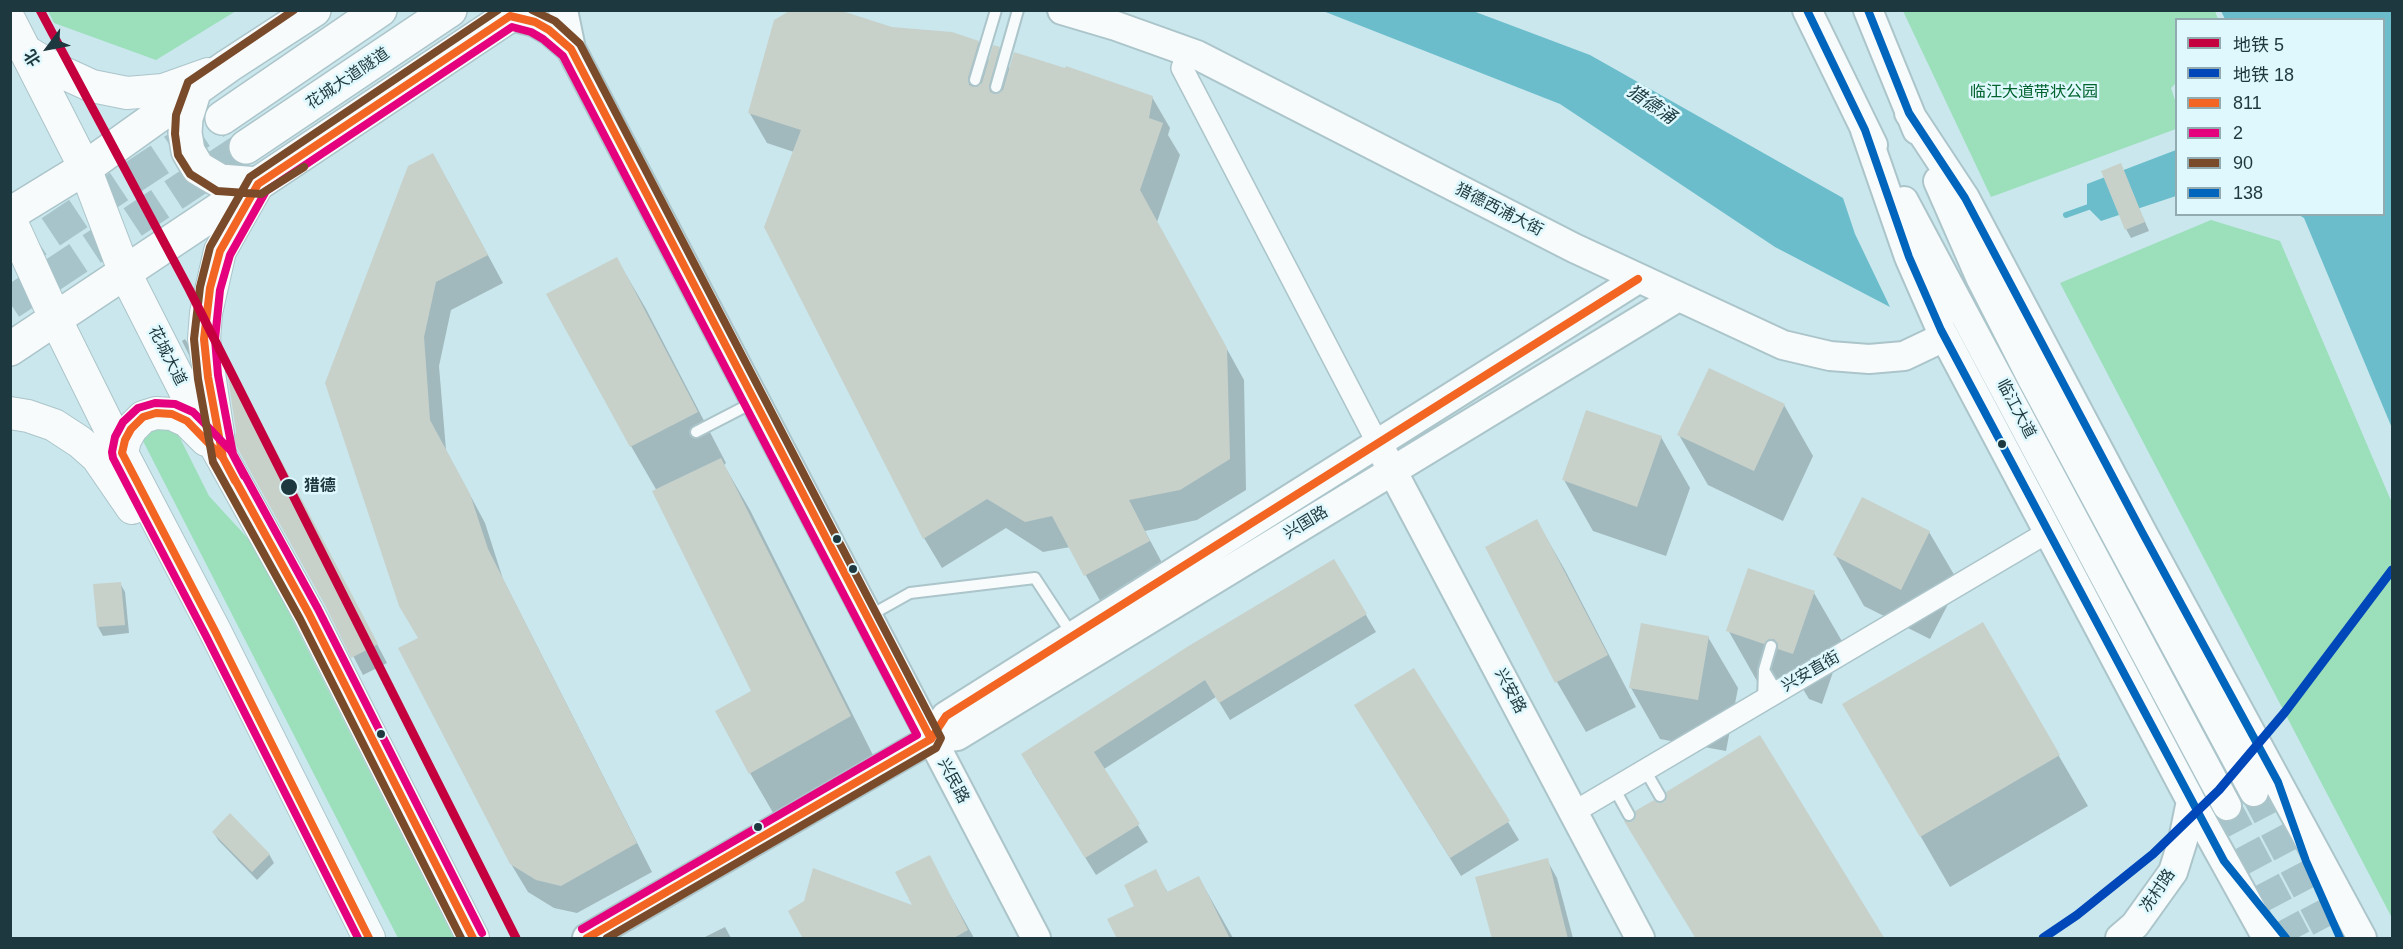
<!DOCTYPE html>
<html>
<head>
<meta charset="utf-8">
<style>
  body { margin:0 }
  #map { position:relative; width:2403px; height:949px; overflow:hidden; background:#cae7ed; font-family:Helvetica,"Noto Sans SC",sans-serif }
  canvas { display:block }
  .frame { position:absolute; inset:0; border:12px solid #1d383e; pointer-events:none }
  .legend { position:absolute; left:2175px; top:18px; width:210px; height:198px; box-sizing:border-box; background:#dff8fd; border:2px solid #91abb1; margin:0; padding:8px 10px; list-style:none; font-size:18px; color:#1d383e }
  .legend li { display:flex; align-items:center; gap:12px; height:30px }
  .legend b { width:30px; border:2px solid #91abb1 }
  .north { position:absolute; left:18px; top:18px; width:60px; height:60px; -webkit-text-stroke:4px #dff8fd; paint-order:stroke; rotate:238deg; font-size:16px; font-weight:700; line-height:24px; text-align:center; color:#1d383e }
  .north::after { content:''; display:block; margin:auto; width:21px; height:27px; background:#1d383e; clip-path:polygon(50% 0,100% 100%,50% 72%,0 100%) }
</style>
</head>
<body>
<div id="map">
<canvas width="2403" height="949"></canvas>
<div class="frame"></div>
<ul class="legend">
<li><b style="height:8px;background:#c5003e"></b>地铁 5</li>
<li><b style="height:8px;background:#0047ba"></b>地铁 18</li>
<li><b style="height:8px;background:#f26522"></b>811</li>
<li><b style="height:8px;background:#e5007d"></b>2</li>
<li><b style="height:8px;background:#7a4b2a"></b>90</li>
<li><b style="height:8px;background:#0065bd"></b>138</li>
</ul>
<div class="north">北</div>
</div>
<script>
const c = document.querySelector('canvas').getContext('2d');
c.lineJoin = 'round';
function paint(path, color) { c.fillStyle = color; c.fill(path, 'evenodd'); }
const poly = rows => new Path2D(rows.map(r => 'M' + r).join(''));
function stroke(path, color, width, dash) { c.strokeStyle = color; c.lineWidth = width; c.lineCap = dash ? 'butt' : 'round'; c.setLineDash(dash || []); c.stroke(path); }
function label(font, color, halo, rows, align = 'center') {
  c.font = font + ' Helvetica,"Noto Sans SC",sans-serif'; c.lineWidth = 5; c.setLineDash([]); c.textBaseline = 'middle'; c.strokeStyle = halo; c.fillStyle = color; for (const [text, x, y, turn = 0] of rows) {
    c.save(); c.translate(x, y); c.rotate((+turn || 0) * Math.PI / 180); c.textAlign = isNaN(turn) ? turn : align; if (halo) c.strokeText(text, 0, 0); c.fillText(text, 0, 0); c.restore();
  }
}
paint(poly([
  [48,11,236,11,156,60,54,23],
  [2215,11,2218,19,2176,20,2176,83,2171,88,2176,103,2176,129,1991,197,1903,11],
  [2211,220,2280,241,2392,503,2392,918,2060,283],
  [158,422,176,430,209,496,255,546,454,938,398,938,143,441,147,429]
]), '#9cdfbb');
paint(poly([
  [1323,11,1473,11,1590,55,1843,198,1855,234,1890,307,1775,247,1560,104],
  [2221,11,2392,11,2392,428,2304,218,2299,215,2384,214,2384,20,2225,19],
  [2176,150,2176,196,2101,221,2087,207,2087,184]
]), '#6bbdcb');
paint(poly([
  [892,28,978,42,990,62,999,48,1010,69,1152,97,1170,128,1168,135,1180,155,1157,222,1244,380,1246,490,1197,520,1145,531,1167,572,1103,606,1070,547,1043,552,1006,528,942,568,924,538,794,152,767,143,749,112],
  [2120,165,2149,231,2131,238,2126,229],
  [449,183,503,283,451,310,439,366,446,450,485,523,503,579,652,872,577,913,554,908,528,892,511,864,419,639,326,383],
  [617,259,646,309,726,463,724,465,750,510,879,767,779,823,750,773,753,692,657,491,631,446],
  [185,339,196,357,197,371,182,341],
  [234,372,387,663,363,675,237,431],
  [1784,405,1813,456,1783,521,1708,485,1679,435],
  [1661,437,1690,488,1666,556,1593,531,1564,480],
  [1537,521,1566,572,1636,707,1586,732,1557,682],
  [1929,532,1959,583,1930,639,1864,606,1835,555],
  [1334,561,1376,632,1230,720,1216,697,1104,769,1148,842,1096,875,1032,772],
  [120,583,125,592,129,633,103,636,98,627],
  [1814,593,1843,643,1822,704,1809,699,1803,689,1798,689,1793,694,1757,681,1728,630],
  [1982,624,2088,806,1950,887,1844,704],
  [1708,637,1738,688,1726,751,1660,739,1631,688],
  [1366,723,1508,822,1519,840,1461,876],
  [213,832,269,854,274,863,257,880,219,841],
  [929,857,974,938,804,938,915,907],
  [1547,860,1557,878,1573,938,1493,938],
  [1155,871,1168,893,1199,878,1233,938,1119,938],
  [725,927,731,938,703,938]
]), '#0003');
stroke(poly([
  [2066,215,2094,205]
]), '#6bbdcb', 6);
paint(poly([
  [791,10,839,10,892,27,952,32,979,41,968,78,969,85,973,87,982,83,993,45,1000,47,989,86,990,92,995,94,1003,90,1014,52,1065,68,1066,66,1153,96,1149,118,1163,123,1140,190,1227,348,1230,459,1180,490,1129,500,1150,541,1084,576,1052,516,1025,522,987,499,923,539,764,227,801,130,748,113,774,20],
  [433,153,488,255,436,282,424,337,430,420,470,494,488,549,637,843,561,886,536,880,510,864,398,648,418,638,399,606,325,383,408,166],
  [2121,163,2145,222,2125,230,2101,171],
  [617,257,698,412,630,447,546,294],
  [224,352,378,644,351,658,325,605,234,442,236,431],
  [1709,368,1785,404,1754,471,1677,435],
  [1586,410,1662,436,1637,507,1562,480],
  [721,458,851,716,749,774,715,711,751,691,652,491],
  [1862,497,1930,531,1901,590,1833,555],
  [1537,519,1608,655,1555,683,1485,547],
  [1334,559,1367,614,1219,703,1205,680,1094,752,1140,824,1085,858,1021,754,1187,647],
  [1748,568,1815,591,1793,654,1778,649,1778,644,1774,639,1769,639,1764,644,1726,631],
  [121,582,125,625,97,627,93,584],
  [1983,622,2060,755,1920,837,1842,704],
  [1641,623,1709,636,1698,700,1629,688],
  [1414,668,1510,821,1450,858,1354,705],
  [1760,735,1885,939,1696,939,1624,821,1633,821,1636,816,1635,811,1654,800,1659,803,1664,802,1667,797,1666,792],
  [230,813,270,854,252,872,212,832],
  [930,855,968,930,952,939,803,939,788,911,804,901,813,868,912,905,895,872],
  [1548,858,1568,939,1492,939,1475,877],
  [1156,869,1167,892,1199,876,1230,939,1117,939,1107,919,1134,906,1124,885]
]), '#c7d1ca');
stroke(poly([
  [2254,792,2331,938],
  [2227,806,2297,938]
]), '#a7c4ca', 28, [28, 14]);
stroke(poly([
  [10,259,222,118],
  [10,303,246,147]
]), '#a7c4ca', 33, [33, 16]);
const lane = poly([
  [975,80,996,10],
  [996,87,1018,10],
  [696,432,754,402],
  [869,616,910,593,1035,578,1073,636],
  [1764,670,1771,646],
  [1763,700,1764,670,1777,692],
  [1645,770,1660,796],
  [1614,788,1629,815]
]);
const street = poly([
  [1188,52,1182,68,1378,444],
  [1574,812,2048,532]
]);
const secondary = poly([
  [563,10,571,49],
  [1062,10,1116,26,1197,55,1574,248,1783,345,1830,356,1869,359,1904,356,1944,337],
  [1807,10,1873,145],
  [1868,10,1917,130],
  [510,16,535,22,549,30,571,49,1036,938],
  [1909,113,1965,198,2142,532,2362,938],
  [1865,130,1909,257,1941,330,2191,801,2267,938],
  [1938,181,1981,279,2032,379,2254,792],
  [1904,201,2227,806],
  [1384,455,1640,938],
  [931,739,946,716,1638,279],
  [587,938,931,739,957,736,1678,297],
  [2120,938,2135,925,2173,872,2183,840,2191,801]
]);
const primary = poly([
  [10,21,85,168,125,273,187,395,309,614,473,938],
  [27,52,55,69,92,86,127,93,163,90,208,74],
  [10,219,56,320,122,453,215,631,369,938],
  [10,413,28,416,54,425,80,442,97,457,132,508],
  [218,434,204,339,206,313,220,251,258,184],
  [122,453,125,440,131,429,143,417,156,413,172,414,187,421,206,440]
]);
const highway = poly([
  [195,89,186,118,185,133,188,151,198,168,220,181,258,184],
  [222,118,380,10],
  [246,147,450,10],
  [10,214,85,168,228,66,314,10],
  [10,349,518,10]
]);
stroke(lane, '#abc5ca', 14);
stroke(street, '#abc5ca', 24);
stroke(secondary, '#abc5ca', 32);
stroke(primary, '#abc5ca', 34);
stroke(highway, '#abc5ca', 36);
stroke(lane, '#f7fbfc', 10);
stroke(street, '#f7fbfc', 21);
stroke(secondary, '#f7fbfc', 28);
stroke(primary, '#f7fbfc', 32);
stroke(highway, '#f7fbfc', 33);
stroke(poly([
  [235,481,223,458,187,421,172,414,156,413,143,417,131,429,125,440,122,453,215,631,369,938],
  [473,938,309,614,223,458,208,377,204,339,210,288,220,251,258,184,510,16,535,22,549,30,571,49,931,739],
  [587,938,931,739,946,716,1638,279]
]), '#f26522', 8);
stroke(poly([
  [244,476,231,451,208,427,193,412,175,404,155,403,138,408,123,422,115,437,112,452,113,458,206,636,358,938],
  [482,933,318,609,233,454,218,375,215,339,220,290,230,255,266,191,512,27,531,32,543,39,563,56,917,735,582,929]
]), '#e5007d', 8);
stroke(poly([
  [294,10,188,82,176,115,175,134,178,155,190,174,217,191,261,194,304,167],
  [532,10,555,21,580,44,941,738,936,748,607,938],
  [461,938,300,619,213,462,198,379,194,339,200,287,210,247,250,177,498,10]
]), '#7a4b2a', 8);
stroke(poly([
  [1807,10,1865,130,1909,257,1941,330,2224,861,2286,938],
  [1868,10,1909,113,1965,198,2142,532,2278,782,2306,861,2340,938]
]), '#0065bd', 8);
stroke(poly([
  [40,10,189,289,516,938]
]), '#c5003e', 9);
stroke(poly([
  [2043,938,2077,915,2153,854,2219,790,2285,712,2392,570]
]), '#0047ba', 9);
for (const [x, y, r, color] of [
  [2002,444,5,"#1d383e"],
  [289,487,9,"#1d383e"],
  [837,539,5,"#1d383e"],
  [853,569,5,"#1d383e"],
  [381,734,5,"#1d383e"],
  [758,827,5,"#1d383e"]
]) { const dot = new Path2D(); dot.arc(x, y, r, 0, 2 * Math.PI); c.fillStyle = color; c.fill(dot); stroke(dot, '#dff8fd', 2); }
label('16px', '#1d383e', '#dff8fd', [
  ["花城大道隧道",348,79,-34],
  ["猎德西浦大街",1499,210,27],
  ["花城大道",167,356,63],
  ["临江大道",2016,409,62],
  ["兴国路",1306,523,-31],
  ["兴安直街",1811,672,-30],
  ["兴安路",1510,691,62],
  ["兴民路",953,781,62],
  ["冼村路",2158,891,-56]
]);
label('16px', '#02632e', '#dff8fd', [
  ["临江大道带状公园",2034,93]
]);
label('bold 16px', '#1d383e', '#dff8fd', [
  ["猎德",304,487]
], 'left');
label('italic 18px', '#1b3b41', '#dff8fd', [
  ["猎德涌",1651,105,34]
]);
</script>
</body>
</html>
